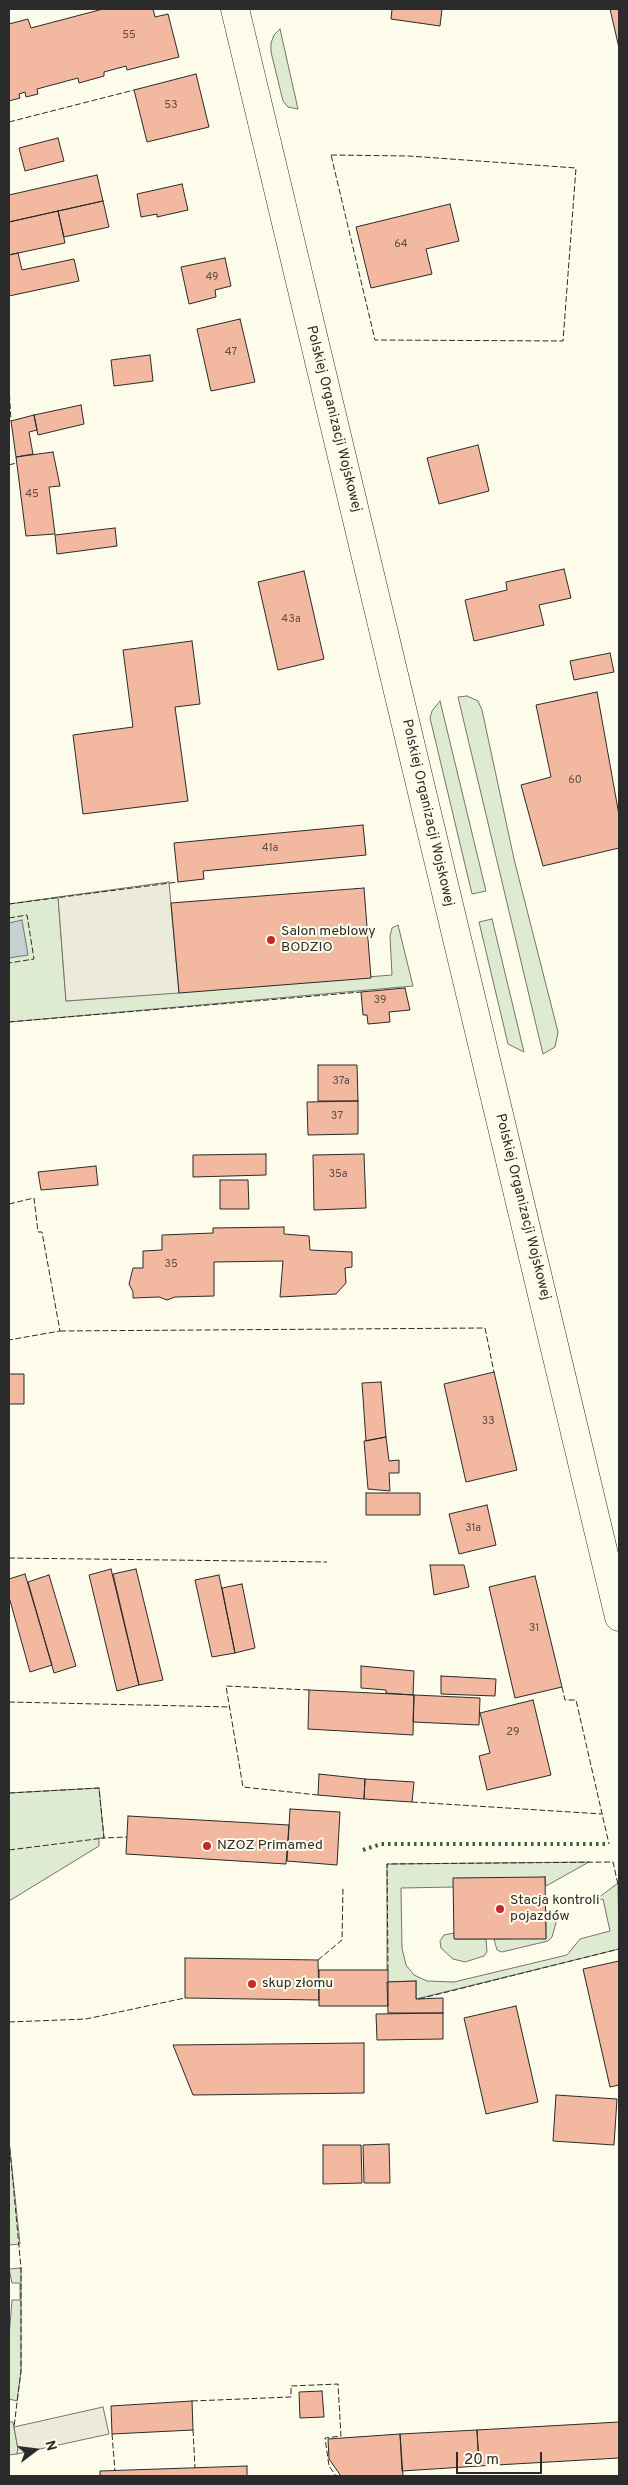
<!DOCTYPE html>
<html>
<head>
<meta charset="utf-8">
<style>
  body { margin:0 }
  #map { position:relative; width:628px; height:2485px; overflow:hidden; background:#fdfbea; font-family:Overpass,sans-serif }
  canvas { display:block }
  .frame { position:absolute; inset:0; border:10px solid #2b2b2b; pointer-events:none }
  .north { position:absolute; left:10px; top:2425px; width:50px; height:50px; -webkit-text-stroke:4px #fdfbea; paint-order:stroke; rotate:75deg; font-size:14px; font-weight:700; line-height:20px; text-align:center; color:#2b2b2b }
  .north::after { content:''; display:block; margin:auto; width:18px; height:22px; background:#2b2b2b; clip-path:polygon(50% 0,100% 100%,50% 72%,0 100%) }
  .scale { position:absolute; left:456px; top:2452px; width:86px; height:22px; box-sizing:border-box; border:2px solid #2b2b2b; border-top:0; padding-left:6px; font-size:15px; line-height:18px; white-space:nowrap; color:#2b2b2b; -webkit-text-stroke:4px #fdfbea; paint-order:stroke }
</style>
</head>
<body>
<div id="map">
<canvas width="628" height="2485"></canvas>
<div class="frame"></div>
<div class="north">N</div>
<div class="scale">20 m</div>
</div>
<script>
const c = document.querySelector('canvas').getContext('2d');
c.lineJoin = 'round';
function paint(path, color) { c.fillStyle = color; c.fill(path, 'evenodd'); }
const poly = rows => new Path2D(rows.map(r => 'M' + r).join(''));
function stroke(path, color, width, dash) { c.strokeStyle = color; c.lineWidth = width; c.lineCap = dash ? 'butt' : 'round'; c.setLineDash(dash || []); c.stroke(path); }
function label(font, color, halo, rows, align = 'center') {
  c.font = font + ' Overpass,sans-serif'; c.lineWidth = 4; c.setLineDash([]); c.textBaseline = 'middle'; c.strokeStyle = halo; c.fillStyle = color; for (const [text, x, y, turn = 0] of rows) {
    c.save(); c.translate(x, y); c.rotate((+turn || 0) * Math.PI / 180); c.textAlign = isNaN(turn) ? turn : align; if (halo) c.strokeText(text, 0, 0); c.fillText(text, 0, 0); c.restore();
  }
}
const green = poly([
  [280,29,298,109,288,107,283,101,271,52,271,43,274,35,280,29],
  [467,696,478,701,482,710,514,859,558,1032,555,1047,543,1054,458,697,467,696],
  [440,701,486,891,472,894,430,718,432,711,440,701],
  [58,897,66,1001,392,975,390,936,392,928,398,925,413,986,9,1022,9,904,58,897],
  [492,919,524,1052,508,1044,479,922,492,919],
  [99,1788,104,1838,99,1838,99,1846,9,1901,9,1793,99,1788],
  [589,1862,546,1886,545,1877,454,1887,401,1888,402,1948,406,1965,414,1975,427,1981,454,1982,567,1955,580,1939,610,1931,603,1899,594,1901,618,1883,619,1949,416,1999,416,1981,387,1982,387,1864,589,1862],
  [546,1911,555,1915,556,1923,552,1937,548,1941,502,1952,497,1950,494,1939,546,1938,546,1911],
  [454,1933,455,1939,486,1939,487,1952,484,1956,465,1962,453,1959,441,1948,440,1941,444,1935,454,1933],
  [9,2140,20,2244,9,2245,9,2140],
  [21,2268,21,2371,17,2401,9,2399,9,2337,12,2300,20,2300,20,2283,12,2283,9,2269,21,2268],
  [9,2422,13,2422,18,2449,17,2454,9,2455,9,2422]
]);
paint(green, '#deebd1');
stroke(green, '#74746e', 1);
const parking = poly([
  [169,882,179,993,66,1001,58,897,169,882],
  [103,2407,109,2434,17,2454,18,2449,14,2427,103,2407]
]);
paint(parking, '#eceadb');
stroke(parking, '#74746e', 1);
const water = poly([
  [22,920,28,955,9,958,9,923,22,920]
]);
paint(water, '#c7d0d0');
stroke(water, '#74746e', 1);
const building = poly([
  [103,9,153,9,155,17,168,14,179,57,127,70,126,66,104,72,104,76,79,83,78,78,37,89,38,94,26,97,25,92,19,94,20,98,9,101,9,24,28,19,31,28,103,9],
  [392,9,442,9,440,26,391,19,392,9],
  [610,9,619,9,619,48,610,9],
  [196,74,209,127,147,142,134,90,196,74],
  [58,138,64,161,25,171,19,148,58,138],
  [97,175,103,201,9,222,9,195,97,175],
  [182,184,188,210,157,217,157,214,141,217,137,194,182,184],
  [103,201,109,227,64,237,58,211,103,201],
  [450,204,459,241,426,249,432,274,371,288,356,227,450,204],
  [58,211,65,243,9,255,9,222,58,211],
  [18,253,22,270,74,259,79,281,9,296,9,255,18,253],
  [225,258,231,286,215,290,216,297,189,304,181,267,225,258],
  [240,319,255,382,211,391,197,329,240,319],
  [150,355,153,381,114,386,111,360,150,355],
  [81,405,84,424,38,435,34,415,81,405],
  [34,415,37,430,29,432,33,454,16,457,11,421,34,415],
  [478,445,489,491,439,504,427,458,478,445],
  [53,452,60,486,49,487,55,534,26,536,16,457,53,452],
  [115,528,117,546,57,554,55,535,115,528],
  [564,569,571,598,539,605,544,625,474,641,465,600,507,590,506,582,564,569],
  [304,571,324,659,278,670,258,582,304,571],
  [192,641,200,704,175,707,188,801,83,814,73,735,133,727,123,650,192,641],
  [610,653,614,672,574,680,570,661,610,653],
  [597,692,619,815,619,848,543,866,521,785,551,777,536,705,597,692],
  [363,825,366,855,203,871,204,879,178,882,174,843,363,825],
  [364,888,371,978,179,993,171,903,364,888],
  [405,988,410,1010,389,1012,390,1022,368,1024,367,1015,363,1015,361,992,405,988],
  [318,1065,357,1065,358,1101,318,1101,318,1065],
  [358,1101,358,1134,308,1135,307,1102,358,1101],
  [266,1154,266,1175,193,1177,193,1155,266,1154],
  [364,1154,366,1208,314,1210,313,1155,364,1154],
  [96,1166,98,1185,41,1190,38,1172,96,1166],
  [220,1180,248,1180,249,1209,220,1209,220,1180],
  [284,1227,284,1234,309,1236,310,1250,352,1252,352,1267,345,1268,346,1283,336,1294,280,1297,283,1261,214,1262,214,1296,175,1297,167,1300,159,1297,133,1298,133,1292,129,1284,133,1268,143,1268,143,1251,162,1250,162,1235,213,1233,213,1228,284,1227],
  [494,1372,517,1470,466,1482,444,1384,494,1372],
  [9,1374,24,1374,24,1404,9,1404,9,1374],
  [381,1382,386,1437,366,1441,362,1383,381,1382],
  [386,1437,389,1461,399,1460,399,1473,389,1473,390,1491,368,1489,364,1441,386,1437],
  [366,1493,420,1493,420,1515,366,1515,366,1493],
  [487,1505,496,1545,459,1554,449,1514,487,1505],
  [430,1565,464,1565,469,1587,434,1595,430,1565],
  [111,1569,139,1685,117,1691,89,1575,111,1569],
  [136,1569,163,1680,139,1685,113,1574,136,1569],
  [25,1574,52,1665,30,1672,9,1597,9,1579,25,1574],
  [49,1575,76,1666,54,1673,28,1582,49,1575],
  [219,1575,235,1653,212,1657,195,1580,219,1575],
  [535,1576,562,1687,515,1698,489,1587,535,1576],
  [242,1584,255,1648,235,1653,222,1588,242,1584],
  [361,1666,414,1671,413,1695,386,1693,386,1690,361,1688,361,1666],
  [441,1676,496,1679,495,1696,441,1694,441,1676],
  [309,1690,414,1695,413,1735,308,1729,309,1690],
  [414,1695,480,1698,479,1725,413,1722,414,1695],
  [533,1700,551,1775,487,1790,479,1756,490,1753,480,1713,533,1700],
  [319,1774,365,1779,364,1799,318,1795,319,1774],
  [365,1779,414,1782,412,1802,364,1799,365,1779],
  [290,1809,340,1812,337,1865,287,1861,290,1809],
  [128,1816,289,1825,286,1864,126,1854,128,1816],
  [545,1877,546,1939,454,1939,453,1878,545,1877],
  [185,1958,318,1960,319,2000,185,1998,185,1958],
  [619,1961,619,2085,610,2087,583,1969,619,1961],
  [319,1970,388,1970,388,2006,319,2006,319,1970],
  [416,1981,416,1999,443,1998,443,2013,388,2013,387,1982,416,1981],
  [516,2006,538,2102,486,2114,464,2018,516,2006],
  [443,2013,443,2039,377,2040,376,2014,443,2013],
  [364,2043,364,2093,193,2095,173,2045,364,2043],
  [556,2095,617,2099,614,2145,553,2141,556,2095],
  [389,2144,390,2183,364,2183,363,2145,389,2144],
  [323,2145,361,2145,362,2183,323,2184,323,2145],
  [322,2391,324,2417,300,2418,299,2392,322,2391],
  [192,2401,193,2430,112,2434,111,2406,192,2401],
  [619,2422,619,2458,479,2466,477,2430,619,2422],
  [477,2430,479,2466,402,2471,400,2434,477,2430],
  [400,2434,403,2476,341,2476,329,2459,328,2439,400,2434],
  [247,2466,247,2476,100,2476,100,2471,247,2466]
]);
paint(building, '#f2b8a0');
stroke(building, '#2b2b2b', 1);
const secondary = poly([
  [235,9,619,1617]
]);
stroke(secondary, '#2b2b2b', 29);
stroke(secondary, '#fdfbea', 28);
stroke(poly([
  [363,1850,381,1844,609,1844]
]), '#34623c', 4, [2.5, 4]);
stroke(poly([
  [9,122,134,90],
  [331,155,409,156,576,168,563,341,375,340,331,155],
  [9,386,11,421],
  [9,465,16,463],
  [9,904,178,882],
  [9,918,27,915,34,959,9,963],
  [9,1022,361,992],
  [9,1204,34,1198,38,1232,42,1232,60,1331,9,1340],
  [60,1331,485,1328,494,1372],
  [9,1558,327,1562],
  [562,1687,565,1700,576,1700,609,1844],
  [309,1690,226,1686,243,1787,318,1795],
  [9,1702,230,1707],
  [9,1793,99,1788,104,1838,127,1837],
  [412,1802,602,1814],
  [9,1850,104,1838],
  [318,1960,342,1940,343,1887],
  [388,1970,387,1864,613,1862,619,1889],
  [419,1999,619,1949],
  [9,2022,86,2019,185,1998],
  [9,2140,21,2268,21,2371,14,2427],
  [192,2401,291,2397,291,2386,338,2384,341,2436,325,2438,329,2466,336,2476],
  [193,2430,195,2468],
  [112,2434,115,2471]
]), '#2b2b2b', 1, [6, 2.5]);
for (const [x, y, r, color] of [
  [271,940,5,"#c62828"],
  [207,1846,5,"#c62828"],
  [500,1909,5,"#c62828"],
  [252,1984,5,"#c62828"]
]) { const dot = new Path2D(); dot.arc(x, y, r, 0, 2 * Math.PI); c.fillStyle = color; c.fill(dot); stroke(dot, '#fdfbea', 2); }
label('11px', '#5d4e48', null, [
  ["55",129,36],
  ["53",171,106],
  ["64",401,245],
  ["49",212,278],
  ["47",231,353],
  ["45",32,495],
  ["43a",291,620],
  ["60",575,781],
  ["41a",270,849],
  ["39",380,1001],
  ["37a",341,1082],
  ["37",337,1117],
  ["35a",338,1175],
  ["35",171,1265],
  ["33",488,1422],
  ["31a",473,1529],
  ["31",534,1629],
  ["29",513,1733]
]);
label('14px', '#2b2b2b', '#fdfbea', [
  ["Polskiej Organizacji Wojskowej",333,419,76],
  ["Polskiej Organizacji Wojskowej",427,813,77],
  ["Polskiej Organizacji Wojskowej",522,1207,76]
]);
label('14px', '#2b2b2b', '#fdfbea', [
  ["Salon meblowy",281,932],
  ["BODZIO",281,948],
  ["NZOZ Primamed",217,1846],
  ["Stacja kontroli",510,1901],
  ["pojazdów",510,1917],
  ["skup złomu",262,1984]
], 'left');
</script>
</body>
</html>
